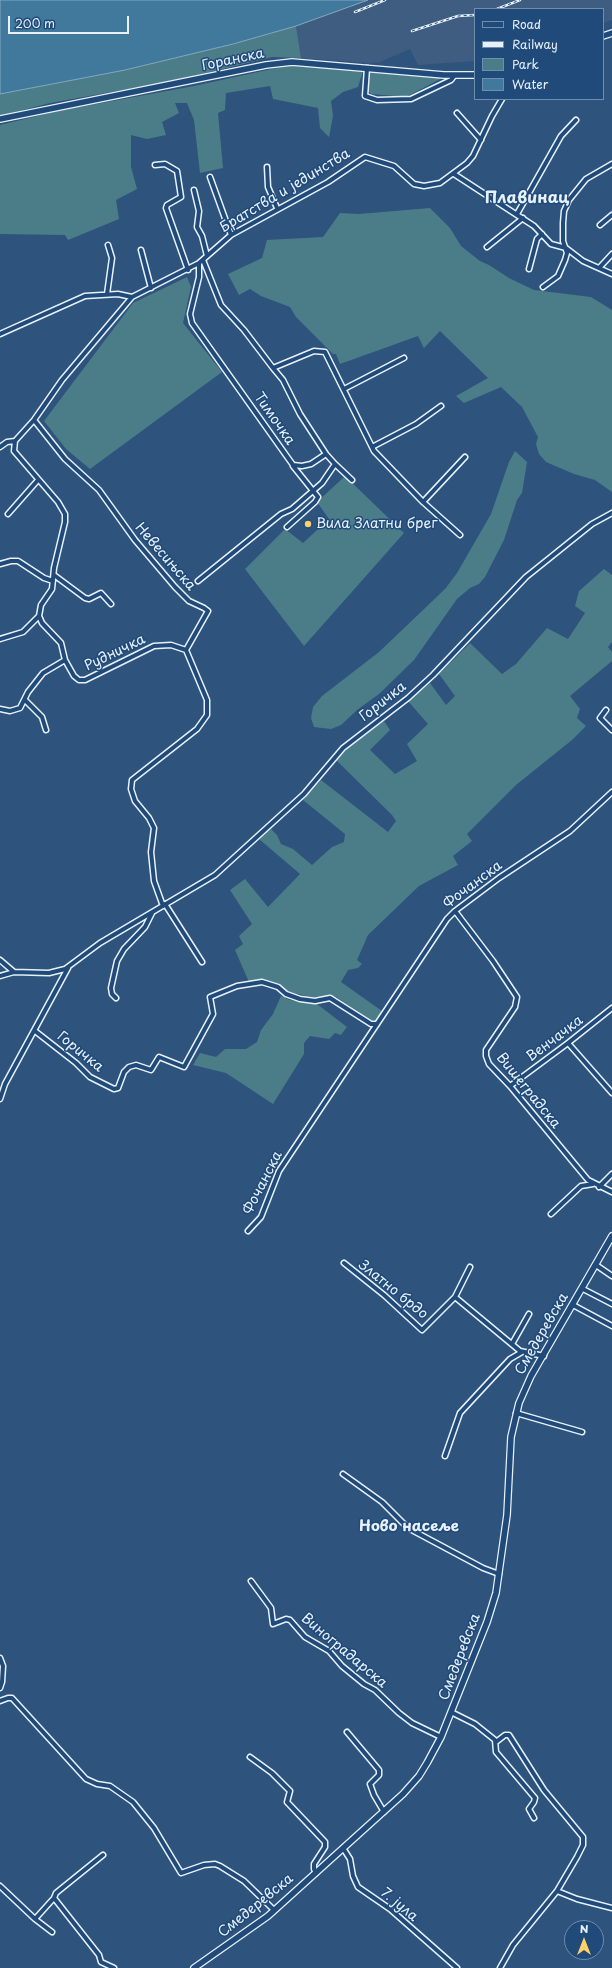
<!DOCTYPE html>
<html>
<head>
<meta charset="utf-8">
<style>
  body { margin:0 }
  #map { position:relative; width:612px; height:1968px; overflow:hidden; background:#2e537d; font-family:"Playpen Sans",sans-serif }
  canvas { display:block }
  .legend { position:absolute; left:474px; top:8px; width:130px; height:92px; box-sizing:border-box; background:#1f4a7a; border:1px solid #6f8dac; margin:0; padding:5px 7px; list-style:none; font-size:12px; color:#e8f1f8 }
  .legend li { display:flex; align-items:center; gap:8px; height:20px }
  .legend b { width:20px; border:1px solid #6f8dac }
  .north { position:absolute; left:564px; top:1920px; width:40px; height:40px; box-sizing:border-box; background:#1f4a7a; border:1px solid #6f8dac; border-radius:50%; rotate:0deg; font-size:11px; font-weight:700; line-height:16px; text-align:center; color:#e8f1f8 }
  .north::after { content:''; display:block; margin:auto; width:14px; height:18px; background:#ffd166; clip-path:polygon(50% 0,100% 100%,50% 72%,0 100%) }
  .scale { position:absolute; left:8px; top:16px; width:121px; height:18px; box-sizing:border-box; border:2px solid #e8f1f8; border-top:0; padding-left:5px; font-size:12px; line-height:14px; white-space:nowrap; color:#e8f1f8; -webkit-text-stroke:3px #1f4a7a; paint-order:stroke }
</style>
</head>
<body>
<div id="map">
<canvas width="612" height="1968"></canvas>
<ul class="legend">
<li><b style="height:5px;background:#1f4a7a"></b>Road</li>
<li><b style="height:5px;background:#e8f1f8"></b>Railway</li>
<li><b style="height:11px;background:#4b7d88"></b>Park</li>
<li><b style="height:11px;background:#41799c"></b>Water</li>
</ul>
<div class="north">N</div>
<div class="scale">200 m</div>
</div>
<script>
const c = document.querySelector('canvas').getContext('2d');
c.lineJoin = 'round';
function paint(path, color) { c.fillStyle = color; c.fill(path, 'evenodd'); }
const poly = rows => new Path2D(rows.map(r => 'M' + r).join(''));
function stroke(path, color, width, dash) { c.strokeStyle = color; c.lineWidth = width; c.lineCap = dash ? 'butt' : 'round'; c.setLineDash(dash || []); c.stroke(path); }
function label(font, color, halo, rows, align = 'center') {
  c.font = font + ' "Playpen Sans",sans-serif'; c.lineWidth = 3; c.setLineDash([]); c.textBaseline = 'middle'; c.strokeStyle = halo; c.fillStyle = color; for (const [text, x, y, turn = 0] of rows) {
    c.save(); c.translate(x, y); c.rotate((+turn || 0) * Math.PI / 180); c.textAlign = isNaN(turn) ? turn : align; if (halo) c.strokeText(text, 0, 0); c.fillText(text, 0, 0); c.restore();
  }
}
paint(poly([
  [368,0,612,0,612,20,603,23,603,9,475,9,475,61,418,65,410,49,380,62,370,63,301,58,296,26]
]), '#3f5d80');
paint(poly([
  [296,26,301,58,272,57,173,81,50,103,0,116,0,94,125,70,233,44],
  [290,65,363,71,358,87,343,92,331,101,333,116,329,137,320,128,318,108,273,99,270,86,226,93,225,110,218,113,223,168,200,173,194,120,187,103,175,103,179,113,162,122,166,135,147,139,131,135,131,167,137,189,116,200,119,219,68,240,65,235,0,234,0,125,58,111,194,86],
  [369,71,418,76,444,77,406,97,371,94,367,90],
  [430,208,450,228,461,246,480,261,489,265,509,278,534,290,591,297,612,310,612,492,595,480,574,474,546,462,539,454,536,444,538,437,522,407,501,387,464,403,456,396,488,378,440,331,424,348,418,336,340,364,336,354,333,354,296,317,290,307,261,296,250,289,239,295,228,274,262,258,267,240,323,237,340,213,359,214],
  [187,277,191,287,183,323,222,372,90,469,66,449,44,421,133,303],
  [515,451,527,462,522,493,517,500,504,540,485,577,479,584,470,588,457,599,414,660,379,694,357,710,341,725,331,729,314,727,311,718,313,707,322,696,379,652,445,589,457,573,491,514,509,462],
  [345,476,404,533,304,646,245,569,285,529,303,543,329,519,317,502],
  [604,569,612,575,612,642,608,647,612,652,612,661,570,696,580,709,577,718,586,726,572,740,516,785,467,834,472,841,453,856,458,865,419,886,368,935,357,960,362,964,358,968,348,970,341,982,382,1011,376,1021,371,1020,336,997,329,996,316,998,288,992,279,984,262,979,249,982,235,950,243,944,239,936,252,924,230,890,245,879,268,907,300,874,259,839,271,829,277,835,281,844,293,849,312,865,332,847,344,842,345,834,303,800,321,780,388,832,396,821,392,815,336,760,350,746,384,721,390,730,370,750,395,774,417,761,407,744,428,724,408,701,430,683,446,705,455,696,439,674,470,643,502,674,516,664,547,628,568,639,585,613,575,606,579,591],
  [281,996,290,1000,317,1004,347,1027,341,1035,335,1033,329,1039,310,1036,304,1043,304,1054,273,1104,226,1073,193,1065,200,1053,216,1057,225,1049,246,1049,257,1042,261,1030,273,1014]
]), '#4b7d88');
const water = poly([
  [0,0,368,0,296,26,233,44,125,70,0,94,0,0]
]);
paint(water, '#41799c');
stroke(water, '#84a9c1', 1);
stroke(poly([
  [387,73,432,76]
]), '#41799c', 4);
const street = poly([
  [367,68,365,96,377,100,411,99,451,80,454,76],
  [457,113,481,140],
  [155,165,165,164,177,171,181,197,167,205,166,208,188,270],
  [267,167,268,187,277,208],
  [454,174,534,226,551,244,566,248,583,261,612,274],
  [210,177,231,235],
  [194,190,199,211,197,227,202,236,207,256],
  [517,214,561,136,576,120],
  [600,225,612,215],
  [487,247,523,218],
  [141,250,151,288],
  [203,260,221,305,244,330,273,368,314,351,325,352,374,451,423,502,465,457],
  [199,263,199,277,190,314,192,323,293,465,302,466,311,464,326,454,300,414,283,380,273,368],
  [600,267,612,254],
  [529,269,537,239,542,234],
  [543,287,558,276,565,260,567,253,563,241,563,223,564,211,569,200,586,179,612,164],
  [107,294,112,258,108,245],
  [0,334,85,296,118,294,132,297],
  [344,389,404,358],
  [34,420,65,459,99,490,135,540,175,587,189,601,204,608,208,611,186,650,207,700,207,715,197,729,132,780,131,789,135,801,149,818,154,828,151,852,154,881,163,906],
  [15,441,34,420,62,380,132,297,199,263,231,235,328,182,365,157,394,166,414,184,424,186,440,183,467,163,473,156,492,116,502,99],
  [15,441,14,451,58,502,65,514,65,522,54,568,52,589,41,605,39,616,42,623,61,643,65,660,74,676,79,680,85,680,154,646,171,645,186,650],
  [0,447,7,442,15,441],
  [372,447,416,424,441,406],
  [335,464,352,480],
  [423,502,460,535],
  [8,514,38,480],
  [287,527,315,502,318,497,293,466],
  [0,564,11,561,18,561,44,578,53,581],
  [54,575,85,598,89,599,101,593,111,604],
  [198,581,281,514,292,509,322,483,335,464,326,454],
  [0,639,23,632,39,616],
  [25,700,42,717,46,730],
  [0,709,10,711,20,708,28,692,43,673,65,660],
  [606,710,600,718,612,730],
  [165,904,202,962],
  [455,911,493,961,517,997,515,1007,486,1050,486,1056,489,1064,510,1086,588,1180,612,1192],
  [0,960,14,972],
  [0,976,14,972,49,973,65,969,100,943,215,875,304,794,343,748,408,698,433,675,526,577,592,524,612,513],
  [116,998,112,994,111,988,117,961,124,949,145,927,152,913],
  [35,1031,76,1063,90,1077,114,1089,118,1088,124,1072,129,1067,136,1065,151,1070,159,1057,184,1067,213,1014,210,997,237,986,262,982,278,987,286,994,300,999,315,1001,330,998,371,1024,377,1024],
  [568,1043,612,1093],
  [510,1086,568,1043,612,1008],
  [0,1099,5,1084,68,968],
  [599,1187,612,1174],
  [551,1214,581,1186,593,1184],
  [248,1231,261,1217,279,1171,447,919,455,911,499,878,570,831,612,792],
  [344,1263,384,1295,422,1330,455,1297,470,1267],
  [596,1265,612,1276],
  [583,1289,612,1304],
  [455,1297,520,1351,544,1356],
  [573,1305,612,1326],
  [512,1344,529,1314],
  [516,1413,582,1432],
  [445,1456,460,1413,510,1359,522,1352],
  [343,1474,382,1502,408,1528,483,1568,499,1574],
  [251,1581,271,1608,273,1624,286,1619,290,1620,305,1637,329,1651,342,1666,364,1684,375,1690,399,1713,412,1723,441,1737],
  [0,1658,3,1666,2,1682,0,1688],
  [0,1701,8,1698,12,1698,86,1779,97,1784,110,1786,133,1802,154,1828,181,1873,204,1865,215,1864,220,1866,244,1881,274,1910],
  [451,1712,475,1724,495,1740,496,1752,535,1798,534,1802,529,1809,534,1818],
  [347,1732,379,1770,379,1775,370,1784,374,1795,384,1812],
  [496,1742,505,1735,509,1735,544,1790,583,1837,583,1845,577,1857,557,1891,577,1899,612,1908],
  [250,1757,272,1773,290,1791,287,1802,325,1842,325,1847,314,1864,314,1869,316,1873],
  [343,1848,350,1859,353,1876,358,1887,390,1909,457,1968],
  [103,1855,56,1893,54,1898,99,1955,101,1962,114,1968],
  [0,1886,35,1919,52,1932],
  [35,1919,54,1898],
  [500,1968,513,1945,557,1891]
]);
const secondary = poly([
  [603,36,612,33],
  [0,119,266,65,292,62,444,75,475,75],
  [194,1968,268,1916,403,1794,419,1776,427,1763,441,1737,487,1622,496,1593,507,1515,511,1437,519,1403,531,1376,612,1236]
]);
stroke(street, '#e8f1f8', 7);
stroke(secondary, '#e8f1f8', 8);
stroke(street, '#1f4a7a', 4);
stroke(secondary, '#1f4a7a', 5.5);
const rail = poly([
  [497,9,520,0],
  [355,12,385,0],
  [412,31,458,16,475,15]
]);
stroke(rail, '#e8f1f8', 2.5);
stroke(rail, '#1f4a7a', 1, [3]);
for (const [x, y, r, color] of [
  [308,524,4,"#ffd166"]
]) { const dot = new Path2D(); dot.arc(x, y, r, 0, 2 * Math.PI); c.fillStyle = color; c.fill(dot); stroke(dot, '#1f4a7a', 1.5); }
label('14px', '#e8f1f8', '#1f4a7a', [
  ["Горанска",233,60,-12],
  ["Братства и јединства",285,191,-31],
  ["Тимочка",274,419,55],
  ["Невесињска",165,557,49],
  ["Рудничка",115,653,-26],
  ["Горичка",383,702,-38],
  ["Фочанска",473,885,-37],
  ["Венчачка",555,1039,-37],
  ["Горичка",80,1052,39],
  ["Вишеградска",528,1091,51],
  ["Фочанска",263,1183,-63],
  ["Златно брдо",393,1290,39],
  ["Смедеревска",542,1334,-60],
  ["Виноградарска",344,1651,40],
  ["Смедеревска",460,1657,-69],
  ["7. јула",399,1905,40],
  ["Смедеревска",256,1906,-39]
]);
label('14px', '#e8f1f8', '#1f4a7a', [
  ["Вила Златни брег",316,524]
], 'left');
label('bold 15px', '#e8f1f8', '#1f4a7a', [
  ["Ново насеље",409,1527]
]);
label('bold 16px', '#e8f1f8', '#1f4a7a', [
  ["Плавинац",527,199]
]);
</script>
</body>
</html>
